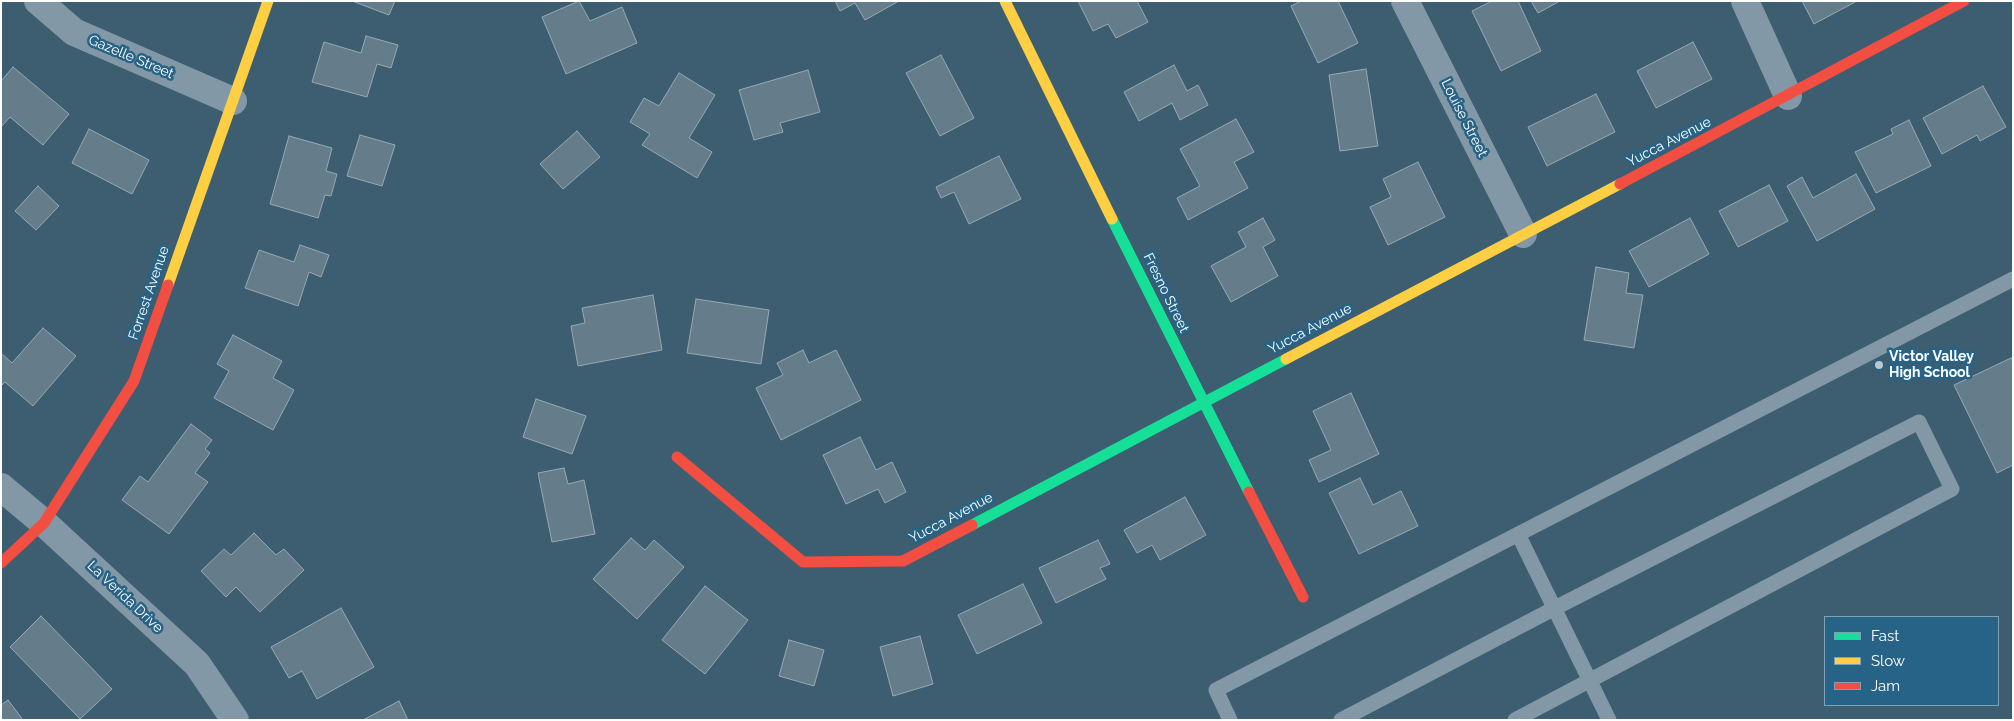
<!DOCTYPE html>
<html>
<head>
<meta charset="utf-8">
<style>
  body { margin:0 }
  #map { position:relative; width:2014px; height:721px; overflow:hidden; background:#3d5d70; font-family:Raleway,sans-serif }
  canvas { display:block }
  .frame { position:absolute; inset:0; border:2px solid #fff; pointer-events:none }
  .legend { position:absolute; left:1824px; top:616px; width:175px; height:90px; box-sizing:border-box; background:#276386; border:1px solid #7da1b6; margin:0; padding:6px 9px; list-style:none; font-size:15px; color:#fff }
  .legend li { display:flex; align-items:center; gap:10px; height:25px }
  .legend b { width:25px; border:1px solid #7da1b6 }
</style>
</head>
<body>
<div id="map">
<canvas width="2014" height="721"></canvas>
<div class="frame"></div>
<ul class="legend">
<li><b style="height:6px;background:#16e098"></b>Fast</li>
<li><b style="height:6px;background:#ffcf43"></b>Slow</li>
<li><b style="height:6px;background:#f24e42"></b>Jam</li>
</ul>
</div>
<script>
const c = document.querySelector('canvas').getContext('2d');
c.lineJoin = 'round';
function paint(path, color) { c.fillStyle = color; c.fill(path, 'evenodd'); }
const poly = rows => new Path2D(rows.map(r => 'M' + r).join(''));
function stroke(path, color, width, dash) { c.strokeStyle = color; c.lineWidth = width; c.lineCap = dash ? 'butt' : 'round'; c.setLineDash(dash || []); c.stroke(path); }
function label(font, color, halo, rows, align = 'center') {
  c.font = font + ' Raleway,sans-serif'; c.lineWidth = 5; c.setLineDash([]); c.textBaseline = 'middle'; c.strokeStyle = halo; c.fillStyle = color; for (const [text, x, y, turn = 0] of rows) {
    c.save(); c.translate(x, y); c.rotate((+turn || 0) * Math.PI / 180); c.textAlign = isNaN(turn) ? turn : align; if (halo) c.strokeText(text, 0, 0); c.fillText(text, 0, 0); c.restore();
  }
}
const building = poly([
  [352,1,395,1,389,15,352,1],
  [579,1,590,21,622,7,637,43,566,74,542,17,579,1],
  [835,1,899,1,865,20,855,3,840,11,835,1],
  [1078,1,1137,1,1148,22,1116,38,1108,24,1093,31,1078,1],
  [1301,1,1338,1,1358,43,1318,63,1291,6,1301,1],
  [1492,1,1518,1,1541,51,1501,71,1472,11,1492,1],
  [1531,1,1560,1,1538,13,1531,1],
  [1802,1,1857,1,1814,24,1802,1],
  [366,36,398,45,391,68,377,64,367,97,312,82,324,42,361,53,366,36],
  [1693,42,1712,79,1656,108,1637,71,1693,42],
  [941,55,974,118,940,136,906,73,941,55],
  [1174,65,1187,91,1198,85,1208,105,1180,120,1172,103,1139,121,1124,92,1174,65],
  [13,67,69,114,43,145,10,117,1,127,1,81,13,67],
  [1366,69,1378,146,1340,151,1329,75,1366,69],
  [808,70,820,112,780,123,783,132,754,140,739,90,808,70],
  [679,73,715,95,689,138,712,152,697,178,642,145,650,134,630,122,644,98,659,106,679,73],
  [1983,86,2006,127,1980,141,1977,135,1942,154,1923,118,1983,86],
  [1596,94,1615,132,1547,166,1528,127,1596,94],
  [1236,119,1254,152,1234,162,1248,188,1188,220,1177,198,1200,186,1180,149,1236,119],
  [1909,120,1931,166,1876,193,1855,152,1893,134,1891,129,1909,120],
  [89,129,149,160,132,194,72,163,89,129],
  [577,131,600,157,563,189,540,164,577,131],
  [360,135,395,145,382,186,347,176,360,135],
  [289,136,332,148,326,171,337,174,331,196,325,195,318,218,270,204,289,136],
  [999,156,1021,199,969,224,954,192,941,198,936,187,999,156],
  [1418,162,1445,217,1388,245,1370,207,1391,197,1383,179,1418,162],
  [1856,174,1875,209,1817,241,1787,186,1802,177,1813,198,1856,174],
  [1769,185,1788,221,1738,247,1719,211,1769,185],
  [38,186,59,206,36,230,15,211,38,186],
  [1263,218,1275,240,1263,247,1278,276,1231,302,1211,266,1246,247,1238,232,1263,218],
  [1690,218,1709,254,1649,287,1629,251,1690,218],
  [300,245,329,255,321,277,309,272,298,306,245,288,259,250,294,262,300,245],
  [1596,267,1629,273,1626,293,1643,295,1634,348,1584,340,1596,267],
  [653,295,662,350,578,366,571,326,585,323,582,308,653,295],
  [696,299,769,310,761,364,687,353,696,299],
  [43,328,76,356,33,406,5,382,1,386,1,353,12,363,43,328],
  [233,335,282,361,273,378,294,390,273,430,214,398,229,371,217,364,233,335],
  [803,350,809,363,836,350,861,400,781,440,756,388,783,375,777,363,803,350],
  [2011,358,2013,362,2013,465,1997,473,1954,385,2011,358],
  [1351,393,1379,454,1319,482,1309,460,1331,450,1313,411,1351,393],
  [536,399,586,416,572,454,523,437,536,399],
  [191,424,212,440,205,449,210,453,195,473,208,482,169,534,122,500,140,476,148,482,191,424],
  [860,437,876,470,892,462,906,492,885,503,878,489,846,504,823,455,860,437],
  [564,468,568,484,584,480,595,534,552,542,538,473,564,468],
  [1360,478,1373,505,1401,491,1418,526,1359,554,1329,493,1360,478],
  [1185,497,1206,535,1160,560,1152,545,1137,553,1124,530,1185,497],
  [254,533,276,555,284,549,304,570,260,612,236,587,226,597,201,571,224,549,231,555,254,533],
  [631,538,645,550,654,540,684,567,637,619,593,579,631,538],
  [1098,540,1110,564,1100,568,1106,579,1056,603,1039,568,1098,540],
  [1023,584,1042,623,977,654,958,615,1023,584],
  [705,586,748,620,705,674,662,640,705,586],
  [341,608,374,667,317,699,302,671,289,678,271,647,341,608],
  [41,616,112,689,80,719,10,647,41,616],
  [920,636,933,684,893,696,880,647,920,636],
  [789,640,824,650,814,686,779,676,789,640],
  [8,700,23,720,1,720,1,705,8,700],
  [399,701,408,720,363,720,399,701]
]);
paint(building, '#657d8a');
stroke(building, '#97a9b4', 1);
stroke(poly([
  [1518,534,1609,720],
  [1230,720,1216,690,2013,279],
  [1341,720,1555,608,1919,422,1952,489,1515,720]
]), '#8398a6', 15);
stroke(poly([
  [38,1,74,32,233,101],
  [1405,1,1523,234],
  [1745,1,1788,96],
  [1,487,44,523,197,664,235,720]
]), '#8398a6', 28);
stroke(poly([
  [1112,219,1249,492],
  [972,525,1286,359]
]), '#16e098', 11);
stroke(poly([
  [1005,1,1112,219],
  [168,285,268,1],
  [1286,359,1620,184]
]), '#ffcf43', 11);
stroke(poly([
  [1620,184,1964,1],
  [677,457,803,562,903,561,972,525],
  [1249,492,1303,597],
  [1,563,44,523,134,381,168,285]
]), '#f24e42', 11);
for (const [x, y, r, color] of [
  [1879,365,5,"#bbc6cd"]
]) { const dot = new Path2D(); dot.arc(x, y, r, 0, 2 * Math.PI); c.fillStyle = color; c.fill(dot); stroke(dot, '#276386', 2); }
label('14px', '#fff', '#276386', [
  ["Gazelle Street",131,57,23],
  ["Louise Street",1464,118,63],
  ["Yucca Avenue",1669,142,-27],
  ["Forrest Avenue",149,293,-71],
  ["Fresno Street",1166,293,64],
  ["Yucca Avenue",1310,329,-28],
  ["Yucca Avenue",951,518,-28],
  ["La Verida Drive",125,597,43]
]);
label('bold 14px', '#fff', '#276386', [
  ["Victor Valley",1889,357],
  ["High School",1889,373]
], 'left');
</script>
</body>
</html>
